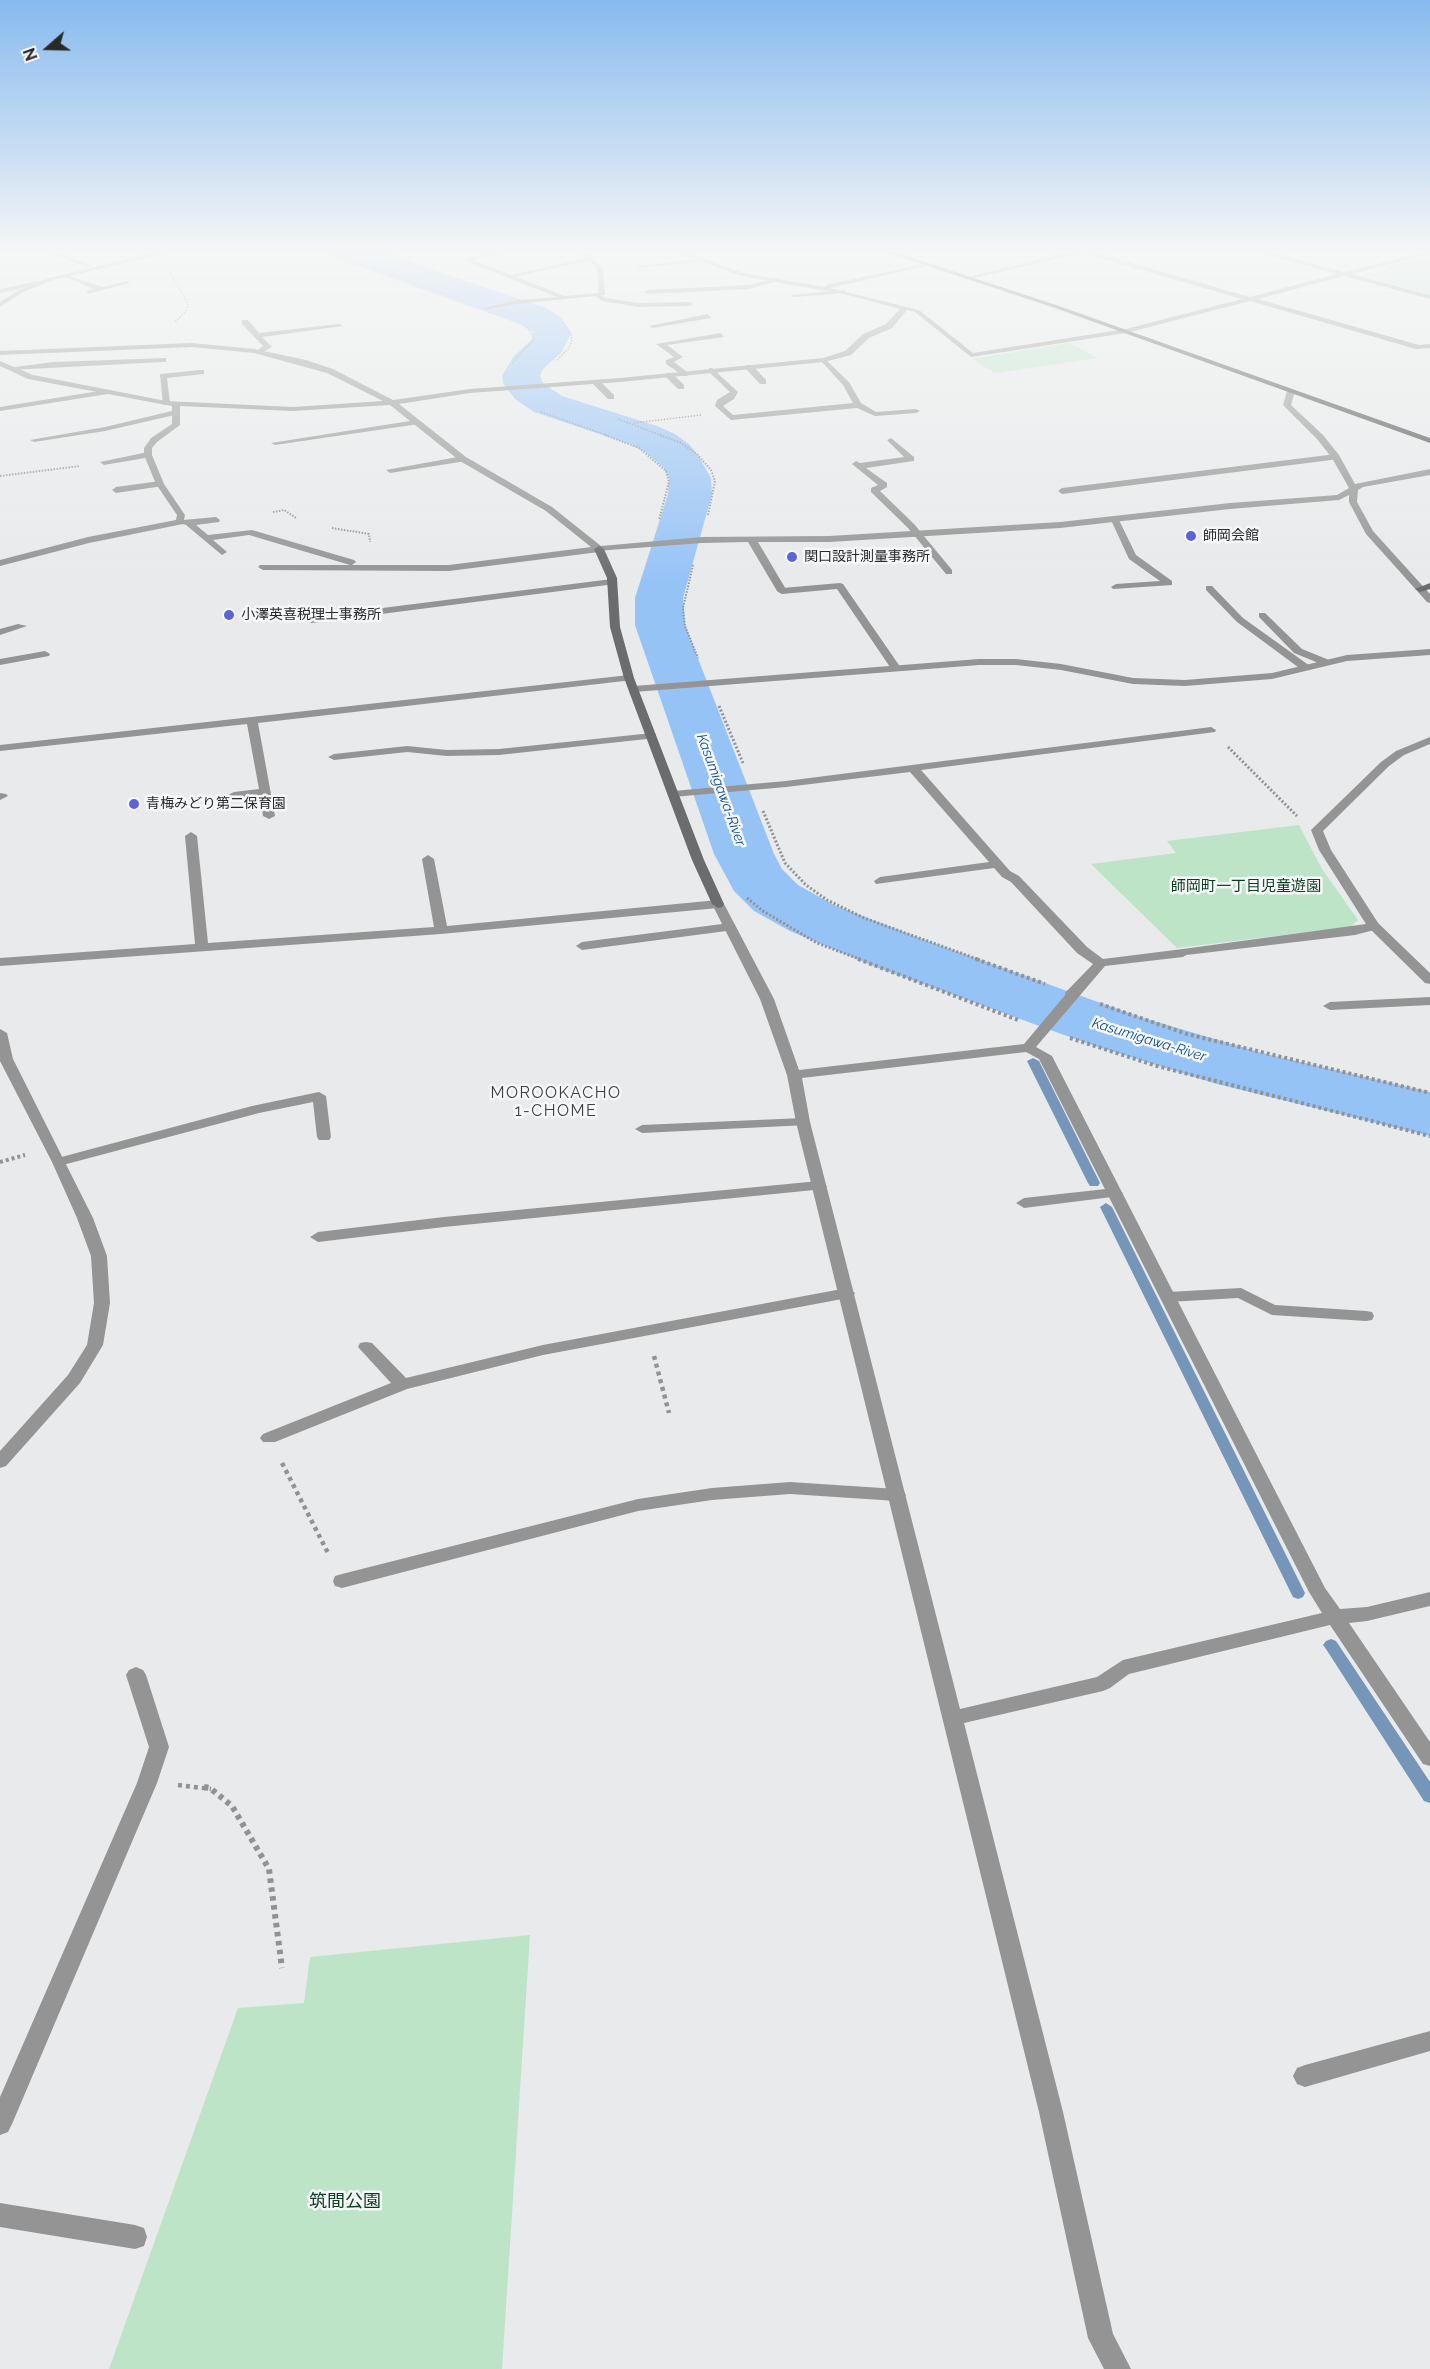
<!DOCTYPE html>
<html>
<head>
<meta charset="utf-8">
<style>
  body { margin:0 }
  #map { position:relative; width:1430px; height:2369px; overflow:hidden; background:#e8eaeb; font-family:Raleway,sans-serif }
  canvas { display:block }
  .north { position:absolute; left:18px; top:18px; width:60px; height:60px; -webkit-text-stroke:4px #f6f7f8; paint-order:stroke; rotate:250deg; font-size:16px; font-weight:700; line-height:24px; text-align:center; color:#29292a }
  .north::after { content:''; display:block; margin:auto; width:21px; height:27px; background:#29292a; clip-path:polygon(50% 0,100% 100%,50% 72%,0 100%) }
</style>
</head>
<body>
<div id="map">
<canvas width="1430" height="2369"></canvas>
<div class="north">N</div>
</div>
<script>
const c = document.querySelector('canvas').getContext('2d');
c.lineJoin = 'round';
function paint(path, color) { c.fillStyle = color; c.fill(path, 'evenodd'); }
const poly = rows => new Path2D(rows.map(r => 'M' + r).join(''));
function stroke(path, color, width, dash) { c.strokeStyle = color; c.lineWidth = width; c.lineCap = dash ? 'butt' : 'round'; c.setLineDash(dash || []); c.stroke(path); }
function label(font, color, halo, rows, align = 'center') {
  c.font = font + ' Raleway,"Noto Sans JP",sans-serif'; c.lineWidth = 5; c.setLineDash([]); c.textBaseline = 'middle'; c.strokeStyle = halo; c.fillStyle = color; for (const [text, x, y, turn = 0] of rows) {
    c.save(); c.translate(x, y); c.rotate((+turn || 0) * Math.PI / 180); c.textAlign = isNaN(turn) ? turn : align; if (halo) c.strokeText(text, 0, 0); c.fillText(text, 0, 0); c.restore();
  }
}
paint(poly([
  [1424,257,1430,257,1430,294,1363,276,1362,274],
  [1069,343,1098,358,995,373,972,359],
  [1299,825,1322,869,1358,920,1350,927,1177,948,1091,864,1176,853,1167,841],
  [530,1935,502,2369,109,2369,238,2008,304,2003,310,1957]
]), '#bee4c8');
paint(poly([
  [47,251,55,251,92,266,87,267,47,251],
  [1073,1013,1077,1014,1078,1016,1077,1018,1067,1032,1059,1032,1058,1030,1059,1028,1069,1014,1073,1013],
  [1033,1058,1039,1061,1100,1183,1098,1186,1090,1186,1088,1183,1027,1061,1033,1058],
  [1106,1203,1112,1207,1305,1593,1303,1597,1298,1599,1293,1597,1291,1593,1100,1207,1106,1203],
  [1331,1639,1336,1641,1430,1782,1430,1803,1424,1801,1326,1649,1323,1645,1326,1641,1331,1639]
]), '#7595b9');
paint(poly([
  [330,251,378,251,546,308,561,317,571,333,562,352,543,369,540,376,543,383,562,396,657,426,675,434,690,445,699,457,711,478,712,494,683,598,685,625,774,854,782,869,798,885,834,905,922,939,1140,1017,1262,1053,1430,1092,1430,1136,1217,1084,1092,1045,876,967,790,931,754,911,734,891,714,854,635,625,635,598,668,494,669,478,663,467,645,452,629,444,534,412,515,399,503,383,502,376,514,356,532,339,534,332,520,324,334,258,330,251]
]), '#96c3f6');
stroke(poly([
  [324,251,465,301],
  [371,251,452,280],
  [170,273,188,303,187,310,175,322],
  [557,360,568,349,572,341,571,334,562,322],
  [512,363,533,340,532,333,524,325],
  [541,412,609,436],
  [618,419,663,436],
  [634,423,701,415]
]), '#919293', 1.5, [1.5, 1.5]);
stroke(poly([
  [605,435,639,448,666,471,669,482,659,520],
  [660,435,681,443,697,454,711,470,715,481,708,515],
  [0,476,80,466],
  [273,512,284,510,296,518],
  [332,528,369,534,370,542],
  [693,565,683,608,685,626,698,658]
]), '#919293', 2, [1.5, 1.5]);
stroke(poly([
  [719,706,743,763],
  [1228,747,1297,816],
  [763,811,785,863,806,885,827,900,864,918,980,960],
  [747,898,763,911,817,943,862,960]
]), '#919293', 3, [2, 2]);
stroke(poly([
  [858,959,1018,1020],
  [976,959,1045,984],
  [1100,1004,1187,1034,1430,1093],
  [1070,1038,1157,1066,1430,1136],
  [0,1162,25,1155]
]), '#919293', 4, [3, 3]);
stroke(poly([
  [654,1356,669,1413],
  [282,1463,329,1555],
  [178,1785,211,1789]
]), '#919293', 4.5, [4, 4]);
stroke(poly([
  [204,1787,210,1788,232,1806,269,1869,282,1968]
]), '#919293', 6, [4.5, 4.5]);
paint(poly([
  [479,251,487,251,491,255,486,256,479,251],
  [590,257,592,260,509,278,506,276,590,257],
  [700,259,702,262,639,268,636,266,700,259],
  [63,274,102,287,127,281,130,283,88,294,86,291,94,289,63,276,63,274],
  [776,278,778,281,749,289,647,294,644,292,647,290,749,285,776,278],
  [38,281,40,284,0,293,0,289,38,281],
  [844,290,846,293,794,297,791,295,844,290],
  [598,294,606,298,639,303,690,302,693,304,690,306,639,307,602,301,595,296,598,294],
  [708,314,711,318,653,328,649,326,708,314],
  [242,320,248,320,259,333,339,324,343,326,262,337,272,347,259,354,255,352,263,346,242,324,242,320],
  [721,333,724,337,667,345,683,357,674,362,687,372,687,376,684,376,666,364,666,360,674,357,656,344,721,333],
  [166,358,166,362,163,362,11,370,7,368,53,362,166,358],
  [824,358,849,382,861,403,876,412,916,409,920,411,916,413,875,416,857,408,731,420,715,406,717,400,730,392,709,372,709,368,712,368,738,392,734,399,723,406,733,415,853,403,843,385,820,360,824,358],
  [746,365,752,365,766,380,766,384,760,384,746,369,746,365],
  [201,370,204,370,204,374,167,378,170,403,163,405,160,374,201,370],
  [666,373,672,373,684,385,684,389,678,389,666,377,666,373],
  [593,380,599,380,614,395,614,399,608,399,593,384,593,380],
  [105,390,109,392,108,394,0,411,0,407,105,390],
  [176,410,180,412,179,414,105,431,34,442,30,440,105,427,176,410],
  [416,420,420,422,419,424,275,445,271,443,416,420],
  [891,438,914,457,914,461,866,468,887,483,887,487,880,491,914,524,952,570,952,574,946,574,908,528,871,492,871,488,878,485,852,464,856,461,860,463,904,457,887,440,891,438],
  [148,452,152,455,151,457,104,465,100,462,148,452],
  [1336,454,1339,455,1339,459,1062,494,1058,491,1062,488,1336,454],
  [463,456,467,459,466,461,390,473,386,470,463,456],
  [160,481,164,484,163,486,116,493,112,490,116,487,160,481],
  [216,517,220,520,219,522,196,525,208,535,252,530,354,560,356,562,352,565,449,565,599,546,604,549,599,552,449,571,263,570,258,567,260,565,350,565,249,535,213,540,227,552,222,555,186,525,179,523,183,520,216,517],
  [1115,517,1119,520,1136,555,1172,581,1172,585,1113,589,1111,587,1116,584,1160,581,1129,559,1111,520,1115,517],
  [612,579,617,582,615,584,311,623,306,620,311,617,612,579],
  [840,583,843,584,901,668,900,670,892,670,837,589,782,594,777,591,782,588,840,583],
  [1206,586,1212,586,1243,618,1310,666,1310,670,1302,670,1237,622,1206,590,1206,586],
  [1259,613,1265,613,1302,649,1329,660,1329,664,1321,664,1294,653,1259,617,1259,613],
  [18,624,27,626,0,635,0,629,18,624],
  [45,651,50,654,49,656,0,665,0,659,45,651],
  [629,675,633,676,633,680,258,723,275,816,269,819,263,816,260,796,234,798,228,795,234,792,259,789,247,724,0,751,0,745,629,675],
  [1211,727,1216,730,1215,732,921,770,1010,871,1019,876,1087,947,1103,959,1183,949,1189,953,1183,957,1105,966,1076,1000,1071,1001,1066,1000,1065,993,1093,964,1077,953,1011,882,1002,877,994,868,876,884,874,881,880,877,989,862,910,772,786,787,673,797,667,794,673,791,786,781,1211,727],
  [652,733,656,734,656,738,499,755,447,756,407,752,334,760,328,757,334,754,407,746,447,750,499,749,652,733],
  [0,793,6,794,8,796,0,800,0,793],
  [191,832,197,836,208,943,434,927,422,859,428,855,434,859,447,926,718,900,724,904,718,908,441,934,0,966,0,958,195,944,185,836,191,832],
  [1374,922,1378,923,1430,973,1430,984,1425,983,1370,929,1368,926,1370,923,1374,922],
  [730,923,734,924,736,927,734,930,582,950,576,946,582,942,730,923],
  [1430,997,1430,1005,1330,1010,1323,1006,1330,1002,1430,997],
  [319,1092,326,1096,331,1137,329,1140,319,1140,317,1137,313,1102,259,1113,59,1166,52,1162,54,1159,252,1106,319,1092],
  [803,1118,808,1119,810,1122,808,1125,642,1133,635,1129,642,1125,803,1118],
  [819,1181,827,1186,824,1189,444,1227,318,1242,310,1237,318,1232,444,1217,819,1181],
  [1115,1188,1123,1193,1120,1196,1024,1208,1016,1203,1024,1198,1115,1188],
  [847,1288,855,1293,853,1297,543,1355,407,1389,275,1442,263,1442,260,1438,263,1434,391,1383,358,1347,360,1343,366,1342,372,1343,406,1378,543,1345,847,1288],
  [1241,1288,1275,1305,1366,1311,1372,1312,1374,1316,1372,1320,1366,1321,1272,1315,1238,1298,1168,1302,1160,1297,1168,1292,1241,1288],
  [790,1482,897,1489,903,1490,906,1495,903,1500,897,1501,790,1494,712,1500,638,1511,342,1588,335,1586,333,1581,335,1576,342,1574,638,1499,712,1488,790,1482],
  [136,1667,143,1670,146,1675,169,1747,157,1783,12,2124,8,2132,0,2135,0,2097,137,1783,149,1747,126,1675,129,1670,136,1667],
  [1430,2031,1430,2051,1305,2087,1297,2084,1293,2076,1297,2068,1305,2065,1430,2031],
  [0,2203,135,2225,144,2228,147,2237,144,2246,135,2249,0,2227,0,2203]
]), '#949495');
paint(poly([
  [161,251,176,251,53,280,23,292,0,307,0,302,19,290,49,278,161,251],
  [498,251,510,251,473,260,565,296,599,293,597,269,580,251,587,251,603,269,605,295,517,304,484,310,484,308,517,300,557,297,463,260,498,251],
  [672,251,682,251,744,273,825,287,828,284,930,263,930,265,830,288,919,310,973,353,1126,329,1242,299,1082,253,970,279,967,277,1074,251,1090,251,1250,297,1337,274,1255,251,1266,251,1344,272,1430,251,1430,254,1352,274,1430,295,1430,299,1344,276,1258,299,1419,345,1430,344,1430,348,1416,349,1250,301,1126,333,971,357,915,312,907,310,892,328,869,338,851,355,824,362,620,382,470,393,399,404,466,457,552,507,601,546,702,537,829,536,1060,522,1230,503,1337,495,1349,488,1332,458,1317,439,1283,405,1287,391,1291,389,1295,391,1291,405,1323,435,1339,455,1355,484,1430,469,1430,475,1363,487,1358,490,1357,502,1373,531,1430,594,1430,603,1427,602,1366,534,1349,502,1349,495,1339,500,1230,509,1060,528,829,542,758,542,787,591,782,594,777,591,748,542,702,543,596,551,546,511,460,461,390,405,293,411,180,406,180,425,157,442,152,448,152,455,164,484,185,515,183,524,89,543,0,566,0,560,88,537,176,520,177,515,156,484,144,455,144,448,151,438,172,424,172,406,28,379,0,366,0,361,33,375,166,401,293,407,383,401,327,373,254,353,192,347,0,355,0,351,192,343,254,349,306,360,333,369,393,400,470,389,620,378,823,358,845,351,863,334,886,324,900,309,844,294,741,276,672,251],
  [1430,649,1430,655,1347,661,1272,679,1185,686,1133,684,1061,670,1016,665,979,665,634,692,629,689,634,686,979,659,1016,659,1061,664,1133,678,1185,680,1272,673,1347,655,1430,649],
  [1430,737,1430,744,1404,755,1389,766,1323,831,1331,850,1380,926,1378,929,1355,935,1178,956,1177,953,1183,949,1366,924,1319,850,1311,830,1381,762,1396,751,1430,737],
  [718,900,724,904,774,999,799,1070,1024,1044,1066,994,1076,994,1078,997,1076,1000,1036,1047,1052,1056,1325,1588,1340,1609,1367,1607,1430,1592,1430,1606,1367,1621,1349,1623,1430,1742,1430,1766,1423,1764,1330,1625,1129,1674,1110,1688,1103,1691,964,1723,1063,2112,1113,2334,1131,2369,1104,2369,1088,2338,1039,2112,796,1122,787,1075,760,999,712,904,718,900],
  [1026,1052,1039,1059,1309,1592,1322,1613,1123,1660,1097,1677,960,1709,810,1122,802,1078,1026,1052],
  [0,1029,7,1033,13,1059,93,1218,107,1256,110,1303,103,1345,80,1383,6,1466,0,1468,0,1451,68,1375,87,1345,94,1303,91,1256,77,1218,52,1162,0,1061,0,1029]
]), '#949495');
paint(poly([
  [599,546,604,549,617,578,620,627,634,678,704,860,724,904,722,907,718,908,712,904,692,860,624,678,610,627,607,578,594,549,599,546],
  [1430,583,1430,589,1420,592,1415,589,1430,583]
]), '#6b6c6d');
paint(poly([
  [882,251,892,251,1059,306,1430,438,1430,443,1055,308,882,251]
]), '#4f5051');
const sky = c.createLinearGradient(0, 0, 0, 583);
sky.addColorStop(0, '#87baee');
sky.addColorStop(0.43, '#f5f6f6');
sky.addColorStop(1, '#f5f6f600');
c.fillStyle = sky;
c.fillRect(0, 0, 1430, 583);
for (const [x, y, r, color] of [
  [1191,536,6,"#5d62da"],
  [792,557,6,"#5d62da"],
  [229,615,6,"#5d62da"],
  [134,804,6,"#5d62da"]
]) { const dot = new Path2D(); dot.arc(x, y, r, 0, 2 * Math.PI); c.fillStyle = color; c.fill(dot); stroke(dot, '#f6f7f8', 2); }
label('14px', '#29292a', '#f6f7f8', [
  ["師岡会館",1203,536],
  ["関口設計測量事務所",804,557],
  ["小澤英喜税理士事務所",241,615],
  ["青梅みどり第二保育園",146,804]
], 'left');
label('italic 14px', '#0d4e8b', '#f6f7f8', [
  ["Kasumigawa-River",721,790,70],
  ["Kasumigawa-River",1149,1040,17]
]);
label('15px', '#0c3c20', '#f6f7f8', [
  ["師岡町一丁目児童遊園",1246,886]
]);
c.letterSpacing = '1.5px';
label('16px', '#3e3f40', '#f6f7f8', [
  ["MOROOKACHO",556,1093],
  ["1-CHOME",556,1111]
]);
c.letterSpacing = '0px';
label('18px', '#0c3c20', '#f6f7f8', [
  ["筑間公園",345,2202]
]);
</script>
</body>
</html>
